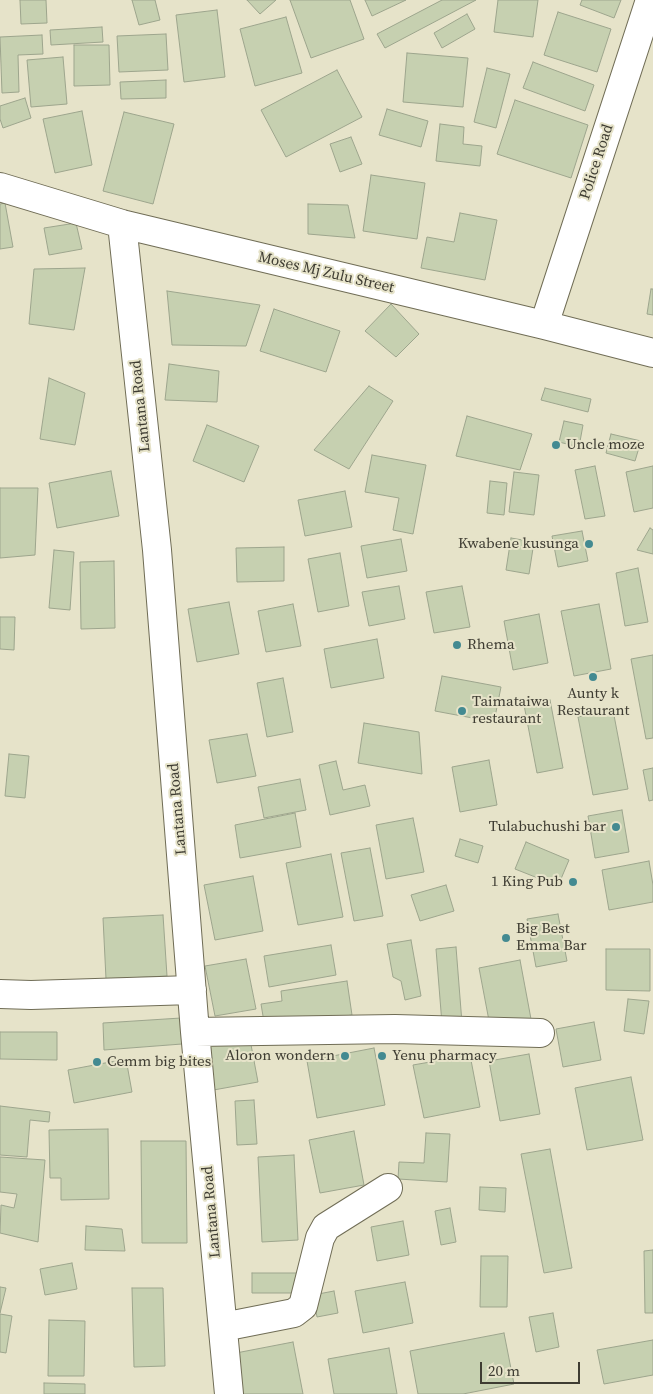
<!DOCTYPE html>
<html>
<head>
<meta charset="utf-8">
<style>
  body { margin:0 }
  #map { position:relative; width:653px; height:1394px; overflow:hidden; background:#e6e3c9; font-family:"Source Serif 4",serif }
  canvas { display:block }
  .scale { position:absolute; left:480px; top:1362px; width:100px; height:22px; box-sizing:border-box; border:2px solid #3e3c32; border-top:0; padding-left:6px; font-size:15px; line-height:18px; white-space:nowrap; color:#3e3c32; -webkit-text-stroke:4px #e6e3c9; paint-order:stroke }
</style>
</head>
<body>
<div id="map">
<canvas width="653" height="1394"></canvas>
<div class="scale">20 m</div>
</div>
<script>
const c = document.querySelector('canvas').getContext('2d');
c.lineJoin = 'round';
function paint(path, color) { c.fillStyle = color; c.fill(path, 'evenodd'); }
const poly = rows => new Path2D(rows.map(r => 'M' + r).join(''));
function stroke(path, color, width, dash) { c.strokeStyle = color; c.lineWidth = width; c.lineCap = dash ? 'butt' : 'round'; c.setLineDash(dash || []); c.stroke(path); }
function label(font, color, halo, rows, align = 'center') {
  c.font = font + ' "Source Serif 4",serif'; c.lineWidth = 4; c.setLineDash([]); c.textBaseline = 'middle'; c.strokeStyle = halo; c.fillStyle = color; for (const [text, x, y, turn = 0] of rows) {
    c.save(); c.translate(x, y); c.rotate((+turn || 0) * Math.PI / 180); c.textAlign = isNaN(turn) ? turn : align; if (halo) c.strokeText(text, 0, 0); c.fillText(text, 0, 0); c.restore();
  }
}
const building = poly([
  [20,0,46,0,47,23,21,24,20,0],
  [132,0,155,0,160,20,139,25,132,0],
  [247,0,276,0,260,14,247,0],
  [290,0,350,0,364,39,311,58,290,0],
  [365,0,406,0,372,16,365,0],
  [442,0,476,0,385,48,377,34,442,0],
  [498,0,538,0,533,37,494,32,498,0],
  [582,0,621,0,614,18,580,5,582,0],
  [217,10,225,77,184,82,176,15,217,10],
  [558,12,611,29,597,72,544,55,558,12],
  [467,14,475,29,442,48,434,33,467,14],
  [286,17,302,73,255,86,240,29,286,17],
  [102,27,103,42,51,45,50,30,102,27],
  [166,34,168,70,119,72,117,36,166,34],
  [42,35,43,54,18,55,19,92,2,93,0,37,42,35],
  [74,45,109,45,110,85,74,86,74,45],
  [407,53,468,58,463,107,403,102,407,53],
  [63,57,67,104,31,107,27,60,63,57],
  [533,62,594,85,585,111,523,88,533,62],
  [487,68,510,74,496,128,474,122,487,68],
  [337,70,362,117,286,157,261,110,337,70],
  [166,80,166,98,121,99,120,82,166,80],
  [25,98,31,118,3,128,0,119,0,106,25,98],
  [515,100,588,125,571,178,497,154,515,100],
  [387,109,428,121,421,147,379,135,387,109],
  [82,111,92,165,55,173,43,119,82,111],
  [124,112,174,124,153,204,103,191,124,112],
  [440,124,464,127,463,144,482,146,480,166,436,161,440,124],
  [351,137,362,164,340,172,330,144,351,137],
  [371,175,425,183,417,239,363,231,371,175],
  [5,203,13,247,0,249,0,204,5,203],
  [308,204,348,205,355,238,308,234,308,204],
  [460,213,497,220,485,280,421,268,427,237,454,242,460,213],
  [76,223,82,249,49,255,44,228,76,223],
  [85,268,74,330,29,324,34,269,85,268],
  [651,289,653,289,653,315,647,314,651,289],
  [167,291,260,305,246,346,172,345,167,291],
  [391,304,419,334,396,357,365,331,391,304],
  [274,309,340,331,326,372,260,351,274,309],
  [169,364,219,371,217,402,165,400,169,364],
  [49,378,85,393,75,445,40,439,49,378],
  [369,386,393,401,349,469,314,450,369,386],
  [545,388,591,399,588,412,541,400,545,388],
  [467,416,532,434,520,470,456,456,467,416],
  [564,421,583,425,579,447,559,442,564,421],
  [207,425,259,446,244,482,193,461,207,425],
  [611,434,641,441,635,461,606,453,611,434],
  [372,455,426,465,413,534,393,530,399,498,365,492,372,455],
  [595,466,605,516,585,519,575,470,595,466],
  [653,466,653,508,634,512,626,472,653,466],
  [111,471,119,516,57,528,49,483,111,471],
  [514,472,539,475,534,515,509,512,514,472],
  [490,481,507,483,504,515,487,513,490,481],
  [0,488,38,488,35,555,0,558,0,488],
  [345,491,352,527,305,536,298,500,345,491],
  [650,528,653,530,653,554,637,550,650,528],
  [582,531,588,561,558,567,552,536,582,531],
  [511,538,534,542,529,574,506,570,511,538],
  [401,539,407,571,367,578,361,546,401,539],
  [284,547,284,581,237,582,236,548,284,547],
  [54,550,74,552,70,610,49,608,54,550],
  [340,553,349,606,318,612,308,559,340,553],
  [114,561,115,628,81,629,80,562,114,561],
  [638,568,648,622,625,626,616,573,638,568],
  [399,586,405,619,369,626,362,592,399,586],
  [462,586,470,627,434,633,426,592,462,586],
  [229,602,239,654,197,662,188,609,229,602],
  [293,604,301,646,266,652,258,611,293,604],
  [599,604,611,669,574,676,561,611,599,604],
  [539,614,548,663,513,670,504,621,539,614],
  [0,617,15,617,14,650,0,649,0,617],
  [377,639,384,678,331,688,324,649,377,639],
  [653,655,653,738,646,739,631,659,653,655],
  [442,676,501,687,494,722,435,711,442,676],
  [283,678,293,732,267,737,257,683,283,678],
  [550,700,563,768,537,773,524,705,550,700],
  [613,710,628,789,593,795,578,717,613,710],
  [364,723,419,732,422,774,358,763,364,723],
  [247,734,256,776,217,783,209,740,247,734],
  [9,754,29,756,25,798,5,796,9,754],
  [489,760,497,805,460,812,452,767,489,760],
  [336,761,343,790,365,785,370,806,330,815,319,765,336,761],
  [653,768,653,800,649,801,643,770,653,768],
  [300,779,306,810,264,818,258,787,300,779],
  [622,810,629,852,595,858,588,816,622,810],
  [295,813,301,847,240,858,235,825,295,813],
  [413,818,424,872,386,879,376,825,413,818],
  [460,839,483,846,478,863,455,856,460,839],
  [526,842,569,860,558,886,515,869,526,842],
  [370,848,383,916,354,921,341,853,370,848],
  [331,854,343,917,298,925,286,863,331,854],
  [649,861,653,885,653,902,609,910,602,870,649,861],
  [253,876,263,931,215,940,204,885,253,876],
  [446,885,454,911,420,921,411,895,446,885],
  [558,914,567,961,536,967,527,919,558,914],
  [163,915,167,976,106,979,103,918,163,915],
  [411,940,421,996,405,1000,401,981,393,977,387,944,411,940],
  [331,945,336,975,269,987,264,956,331,945],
  [456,947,462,1023,442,1024,436,949,456,947],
  [606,949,650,949,650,991,606,990,606,949],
  [246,959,256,1009,215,1016,205,966,246,959],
  [520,960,531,1019,490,1026,479,968,520,960],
  [347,981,352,1015,265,1028,261,1004,282,1001,281,991,347,981],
  [628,999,649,1001,644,1034,624,1031,628,999],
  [181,1018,182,1044,104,1050,103,1023,181,1018],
  [594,1022,601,1060,563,1067,556,1029,594,1022],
  [0,1032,57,1032,57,1060,0,1059,0,1032],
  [249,1034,258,1082,208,1091,199,1043,249,1034],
  [374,1048,385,1105,317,1118,307,1061,374,1048],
  [529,1054,540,1114,500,1121,489,1061,529,1054],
  [470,1055,480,1107,424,1118,413,1065,470,1055],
  [126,1059,132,1092,74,1103,68,1070,126,1059],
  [631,1077,643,1140,587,1150,575,1088,631,1077],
  [254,1100,257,1144,237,1145,235,1101,254,1100],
  [0,1106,50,1112,49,1122,30,1120,27,1157,0,1155,0,1106],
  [108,1129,109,1199,61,1200,61,1178,50,1178,49,1130,108,1129],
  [354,1131,364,1185,320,1193,309,1140,354,1131],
  [426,1133,450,1134,447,1182,398,1179,399,1162,424,1163,426,1133],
  [141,1141,186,1141,187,1243,142,1243,141,1141],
  [550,1149,572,1268,544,1273,521,1154,550,1149],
  [294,1155,298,1240,262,1242,258,1157,294,1155],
  [0,1157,45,1160,38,1242,0,1233,1,1205,14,1208,17,1194,0,1192,0,1157],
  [480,1187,506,1188,505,1212,479,1210,480,1187],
  [450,1208,456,1242,441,1245,435,1211,450,1208],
  [403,1221,409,1255,377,1261,371,1227,403,1221],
  [86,1226,122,1229,125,1251,85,1250,86,1226],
  [653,1250,653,1313,645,1313,644,1251,653,1250],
  [481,1256,508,1256,507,1307,480,1307,481,1256],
  [72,1263,77,1289,45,1295,40,1269,72,1263],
  [252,1273,301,1273,300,1293,252,1293,252,1273],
  [405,1282,413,1323,363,1333,355,1291,405,1282],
  [0,1287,6,1288,0,1313,0,1287],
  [132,1288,163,1288,165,1366,134,1367,132,1288],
  [334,1291,338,1313,317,1317,313,1295,334,1291],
  [553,1313,559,1347,536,1352,529,1317,553,1313],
  [0,1314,12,1316,6,1353,0,1352,0,1314],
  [49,1320,85,1321,84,1376,48,1376,49,1320],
  [504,1333,514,1384,463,1394,418,1394,410,1351,504,1333],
  [653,1340,653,1375,604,1384,597,1350,653,1340],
  [293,1342,303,1394,243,1394,236,1353,293,1342],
  [389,1348,397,1394,334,1394,328,1359,389,1348],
  [44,1383,85,1384,85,1394,44,1394,44,1383]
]);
paint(building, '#c6d0b0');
stroke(building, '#9da58d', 1);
const street = poly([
  [0,187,122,224,544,325,653,353],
  [122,224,157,550,195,1032,229,1394],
  [544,325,650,0],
  [0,994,31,995,192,990],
  [195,1032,395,1029,540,1033],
  [223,1327,294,1313,303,1306,320,1238,326,1227,388,1188]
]);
stroke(street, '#706d56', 30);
stroke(street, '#fff', 28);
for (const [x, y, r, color] of [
  [556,445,5,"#438a91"],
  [589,544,5,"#438a91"],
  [457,645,5,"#438a91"],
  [593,677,5,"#438a91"],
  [462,711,5,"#438a91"],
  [616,827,5,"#438a91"],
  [573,882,5,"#438a91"],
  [506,938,5,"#438a91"],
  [345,1056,5,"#438a91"],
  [382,1056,5,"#438a91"],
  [97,1062,5,"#438a91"]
]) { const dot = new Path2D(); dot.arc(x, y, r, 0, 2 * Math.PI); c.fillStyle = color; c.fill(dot); stroke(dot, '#e6e3c9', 2); }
label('15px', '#3e3c32', '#e6e3c9', [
  ["Police Road",597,162,-72],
  ["Moses Mj Zulu Street",326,273,13],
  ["Lantana Road",141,406,-96],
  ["Lantana Road",178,809,-95],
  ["Lantana Road",212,1212,-95]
]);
label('15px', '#3e3c32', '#e6e3c9', [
  ["Uncle moze",566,445],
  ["Kwabene kusunga",579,544,"right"],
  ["Rhema",467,645],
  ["Aunty k",593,694,"center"],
  ["Restaurant",593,711,"center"],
  ["Taimataiwa",472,702],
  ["restaurant",472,719],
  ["Tulabuchushi bar",606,827,"right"],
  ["1 King Pub",563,882,"right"],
  ["Big Best",516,929],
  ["Emma Bar",516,946],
  ["Aloron wondern",335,1056,"right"],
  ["Yenu pharmacy",392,1056],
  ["Cemm big bites",107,1062]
], 'left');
</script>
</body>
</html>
